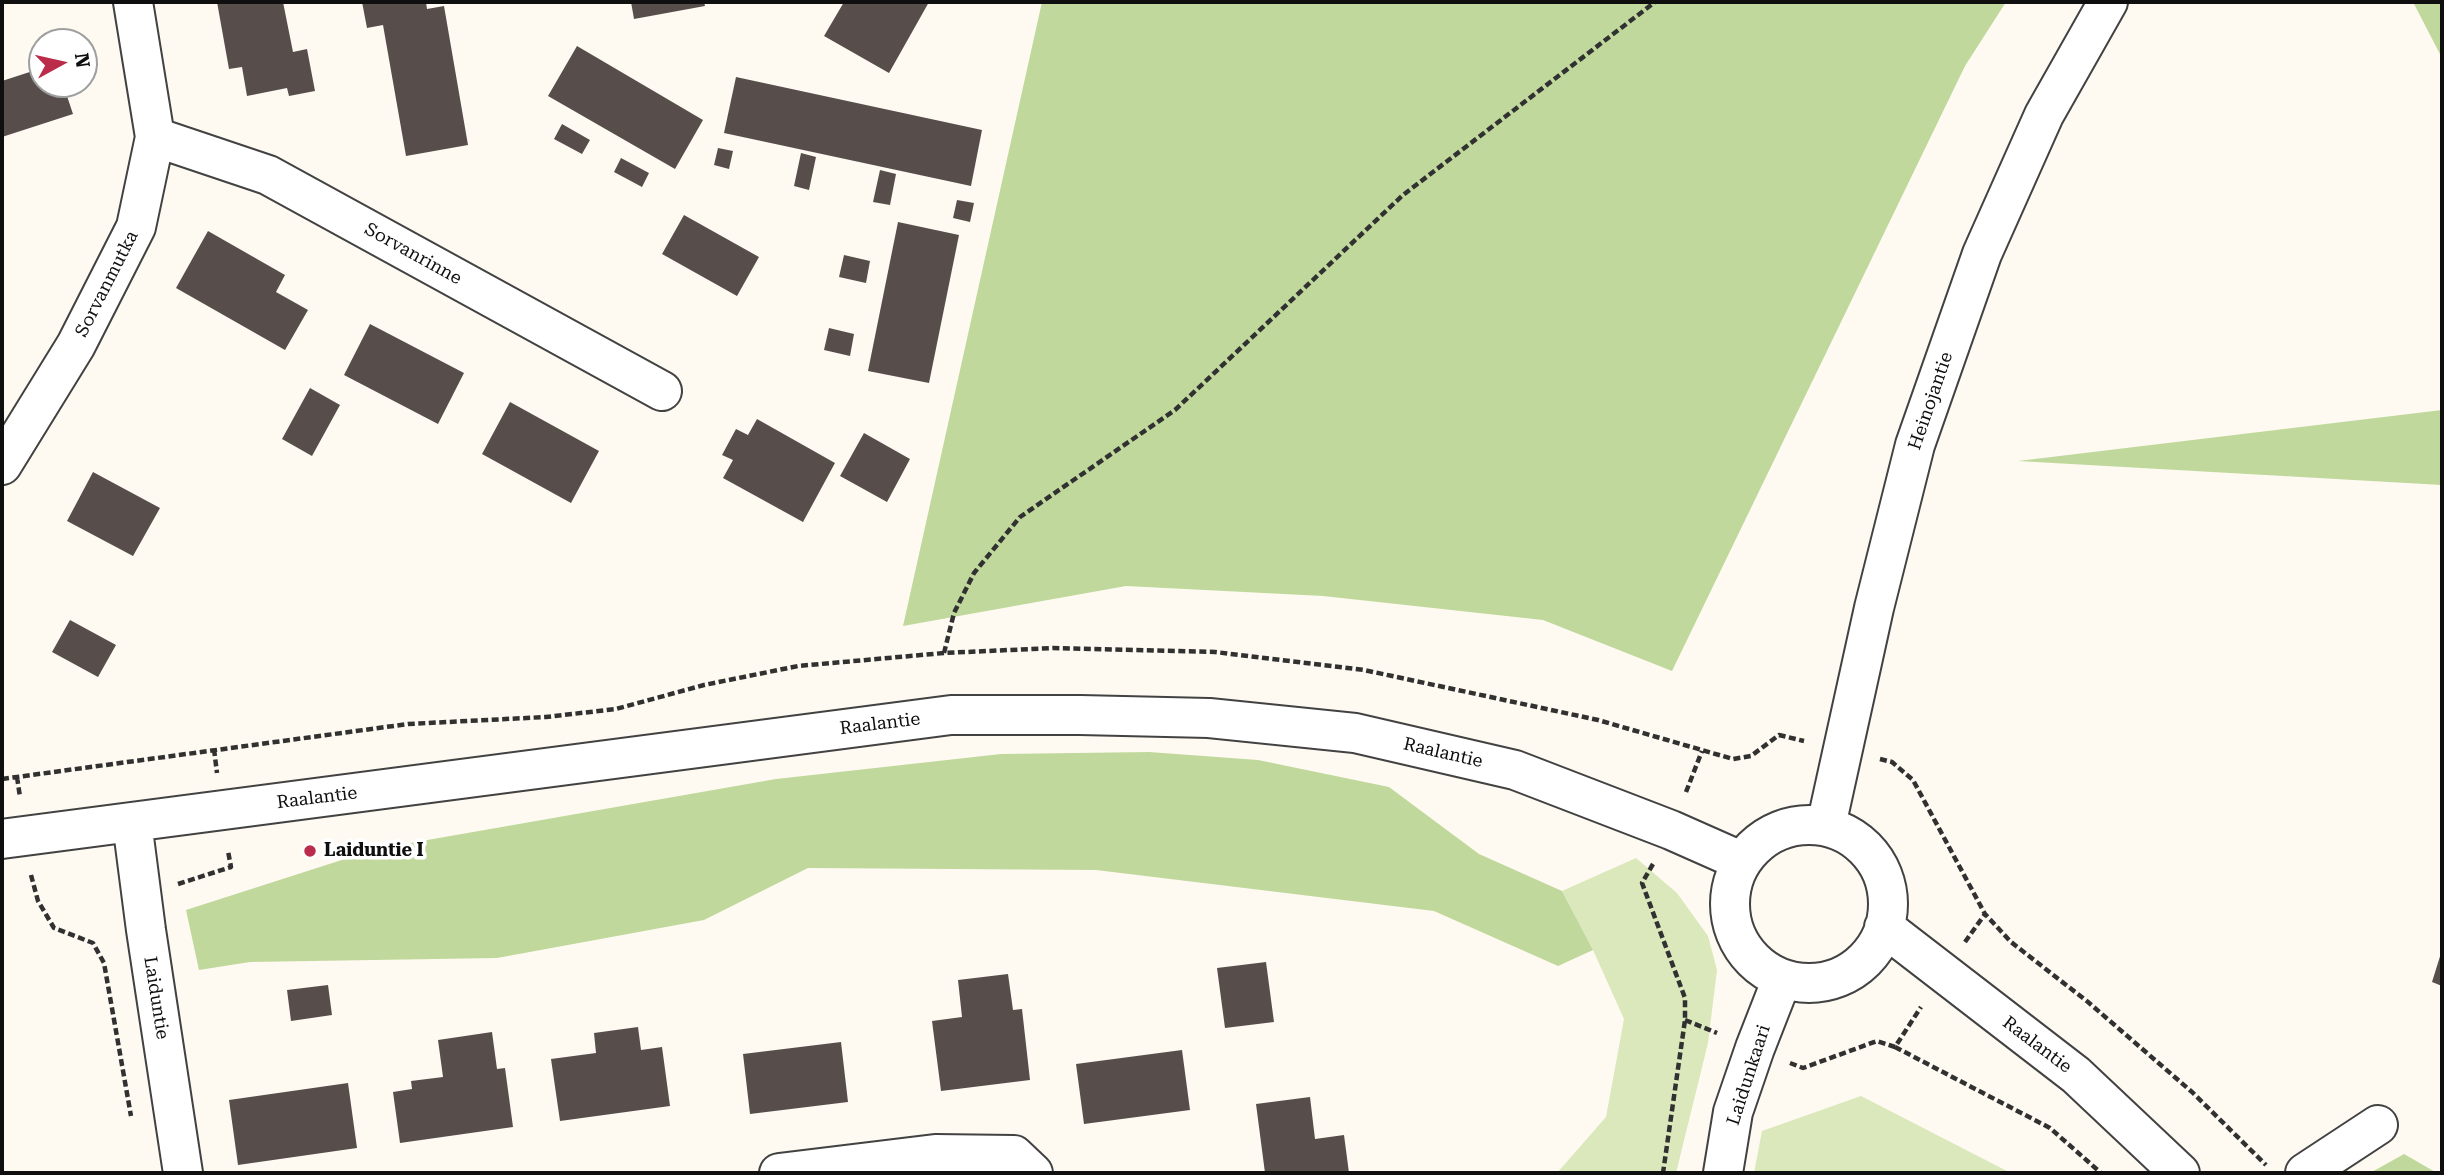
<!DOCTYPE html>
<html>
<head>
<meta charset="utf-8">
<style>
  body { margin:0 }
  #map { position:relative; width:2444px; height:1175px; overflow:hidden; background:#fefaf1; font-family:"Roboto Serif",serif }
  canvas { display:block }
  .frame { position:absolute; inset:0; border:4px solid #0f0f0f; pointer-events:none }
  .north { position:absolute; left:28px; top:28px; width:70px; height:70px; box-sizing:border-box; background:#fff; border:2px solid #9f9f9f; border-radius:50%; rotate:82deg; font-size:19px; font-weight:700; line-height:28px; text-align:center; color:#0f0f0f }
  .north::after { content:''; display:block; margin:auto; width:24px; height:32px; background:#ba2c4a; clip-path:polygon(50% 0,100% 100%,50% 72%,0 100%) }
</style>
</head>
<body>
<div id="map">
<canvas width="2444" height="1175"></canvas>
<div class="frame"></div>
<div class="north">N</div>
</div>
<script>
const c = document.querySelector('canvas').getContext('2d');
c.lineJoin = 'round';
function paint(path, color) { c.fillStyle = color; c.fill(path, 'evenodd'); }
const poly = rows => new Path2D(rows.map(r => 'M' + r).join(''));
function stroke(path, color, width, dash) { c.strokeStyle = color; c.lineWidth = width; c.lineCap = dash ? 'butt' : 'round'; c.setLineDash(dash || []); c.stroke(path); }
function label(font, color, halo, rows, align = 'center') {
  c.font = font + ' "Roboto Serif",serif'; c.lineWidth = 7; c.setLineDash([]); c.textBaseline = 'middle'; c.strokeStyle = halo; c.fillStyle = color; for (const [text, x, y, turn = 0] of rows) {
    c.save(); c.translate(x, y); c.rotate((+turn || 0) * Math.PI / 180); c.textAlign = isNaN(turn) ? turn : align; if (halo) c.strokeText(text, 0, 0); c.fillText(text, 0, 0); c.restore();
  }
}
paint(poly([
  [1636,858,1677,893,1708,936,1717,970,1708,1043,1676,1173,1557,1173,1606,1117,1624,1019,1593,950,1562,891],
  [1861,1096,2007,1171,2011,1173,1754,1173,1762,1131]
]), '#dae8bc');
paint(poly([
  [1042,2,2006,2,1965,66,1672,671,1543,620,1323,596,1126,586,903,626],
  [2413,2,2442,2,2442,58],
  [2442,410,2442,485,2018,461],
  [1149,752,1258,760,1389,787,1479,854,1562,891,1593,950,1558,966,1434,911,1096,870,808,868,704,920,497,958,250,962,199,970,186,910,376,849,776,779,1001,754],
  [2404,1154,2437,1173,2370,1173]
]), '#c0d89c');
paint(poly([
  [217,2,283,2,293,52,307,49,315,91,289,96,287,88,247,96,242,67,229,69],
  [362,2,426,2,427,9,444,6,468,145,406,156,383,25,367,28],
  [631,2,704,2,705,6,634,19],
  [844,2,929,2,889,73,824,36],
  [577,46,703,120,675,169,548,96],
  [42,68,42,84,63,84,73,114,2,137,2,81],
  [736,77,982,130,971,186,724,133],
  [562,124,590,140,582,154,554,139],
  [718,148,733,151,729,169,714,165],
  [801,153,816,157,809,190,794,186],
  [621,158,649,173,642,187,614,172],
  [880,170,896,174,890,205,873,202],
  [957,200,974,203,970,222,953,218],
  [684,215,759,257,737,296,662,254],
  [898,222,959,235,929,383,868,371],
  [208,231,285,275,276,292,308,310,285,350,176,288],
  [844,255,870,261,866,283,839,277],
  [370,324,464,373,438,424,344,375],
  [829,328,854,334,850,356,824,350],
  [310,388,340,405,312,456,282,439],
  [510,402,599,451,571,503,482,454],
  [757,419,835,463,803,522,723,478,733,460,722,455,736,429,748,435],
  [864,433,910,459,887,502,840,476],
  [93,472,160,508,133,556,67,521],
  [70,620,116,645,98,677,52,652],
  [2442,950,2442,986,2432,982],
  [1266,962,1274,1022,1225,1028,1217,968],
  [1008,974,1013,1010,1022,1009,1030,1080,941,1091,932,1021,962,1017,958,980],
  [328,985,332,1015,291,1021,287,990],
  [638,1027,641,1050,662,1047,670,1106,560,1121,551,1059,596,1053,594,1033],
  [492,1032,497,1069,505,1068,513,1127,400,1143,393,1092,412,1089,411,1081,443,1077,438,1040],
  [841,1042,848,1102,750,1114,743,1054],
  [1182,1050,1190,1110,1084,1124,1076,1064],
  [348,1083,357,1148,238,1165,229,1100],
  [1310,1097,1315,1139,1344,1135,1349,1173,1265,1173,1256,1104]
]), '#574e4c');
const minor = poly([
  [155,137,268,175,662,391],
  [2,465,76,345,136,227,155,137,133,2],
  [132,822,146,930,183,1173],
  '1730 904a79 79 0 1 1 158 0a79 79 0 1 1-158 0Z',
  [1826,826,1874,608,1915,445,1982,254,2044,115,2108,2],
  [2,839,951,715,1080,715,1209,718,1355,733,1515,770,1671,830,1741,861],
  [1884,927,2076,1075,2180,1173],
  [779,1173,935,1154,1014,1155,1033,1173],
  [1723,1173,1733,1112,1755,1048,1782,979],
  [2305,1173,2378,1125]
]);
stroke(minor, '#424242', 42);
stroke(poly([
  [944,653,954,613,974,573,1020,517,1175,410,1403,195,1655,2],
  [214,749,217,773],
  [1880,759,1892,762,1913,780,1985,914,2011,942,2088,1002,2192,1092,2266,1165],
  [17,777,20,797],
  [2,779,408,724,546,717,616,709,704,685,798,666,944,653,1053,648,1215,652,1364,670,1598,720,1733,759,1751,756,1779,735,1804,741],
  [1686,792,1702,751],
  [1653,864,1642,883,1685,998,1685,1020,1663,1173],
  [31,875,38,901,54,928,93,943,104,963,131,1116],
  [178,884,231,867,228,851],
  [1965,942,1985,914],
  [1685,1020,1717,1033],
  [1895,1047,2050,1128,2101,1173],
  [1790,1063,1803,1068,1877,1041,1895,1047,1921,1007]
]), '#313131', 4.5, [7, 3.5]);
stroke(minor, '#fff', 38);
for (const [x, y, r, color] of [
  [310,851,7,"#ba2c4a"]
]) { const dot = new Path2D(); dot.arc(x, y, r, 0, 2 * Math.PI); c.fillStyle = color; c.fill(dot); stroke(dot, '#fff', 2.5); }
label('18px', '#0f0f0f', '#fff', [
  ["Sorvanrinne",413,254,29],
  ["Sorvanmutka",107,284,-63],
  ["Heinojantie",1931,401,-71],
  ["Raalantie",880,724,-7],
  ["Raalantie",1443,753,13],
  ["Raalantie",317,798,-7],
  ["Laiduntie",156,998,81],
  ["Raalantie",2037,1045,37],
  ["Laidunkaari",1749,1075,-72]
]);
label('bold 18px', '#0f0f0f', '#fff', [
  ["Laiduntie I",324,851]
], 'left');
</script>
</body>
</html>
